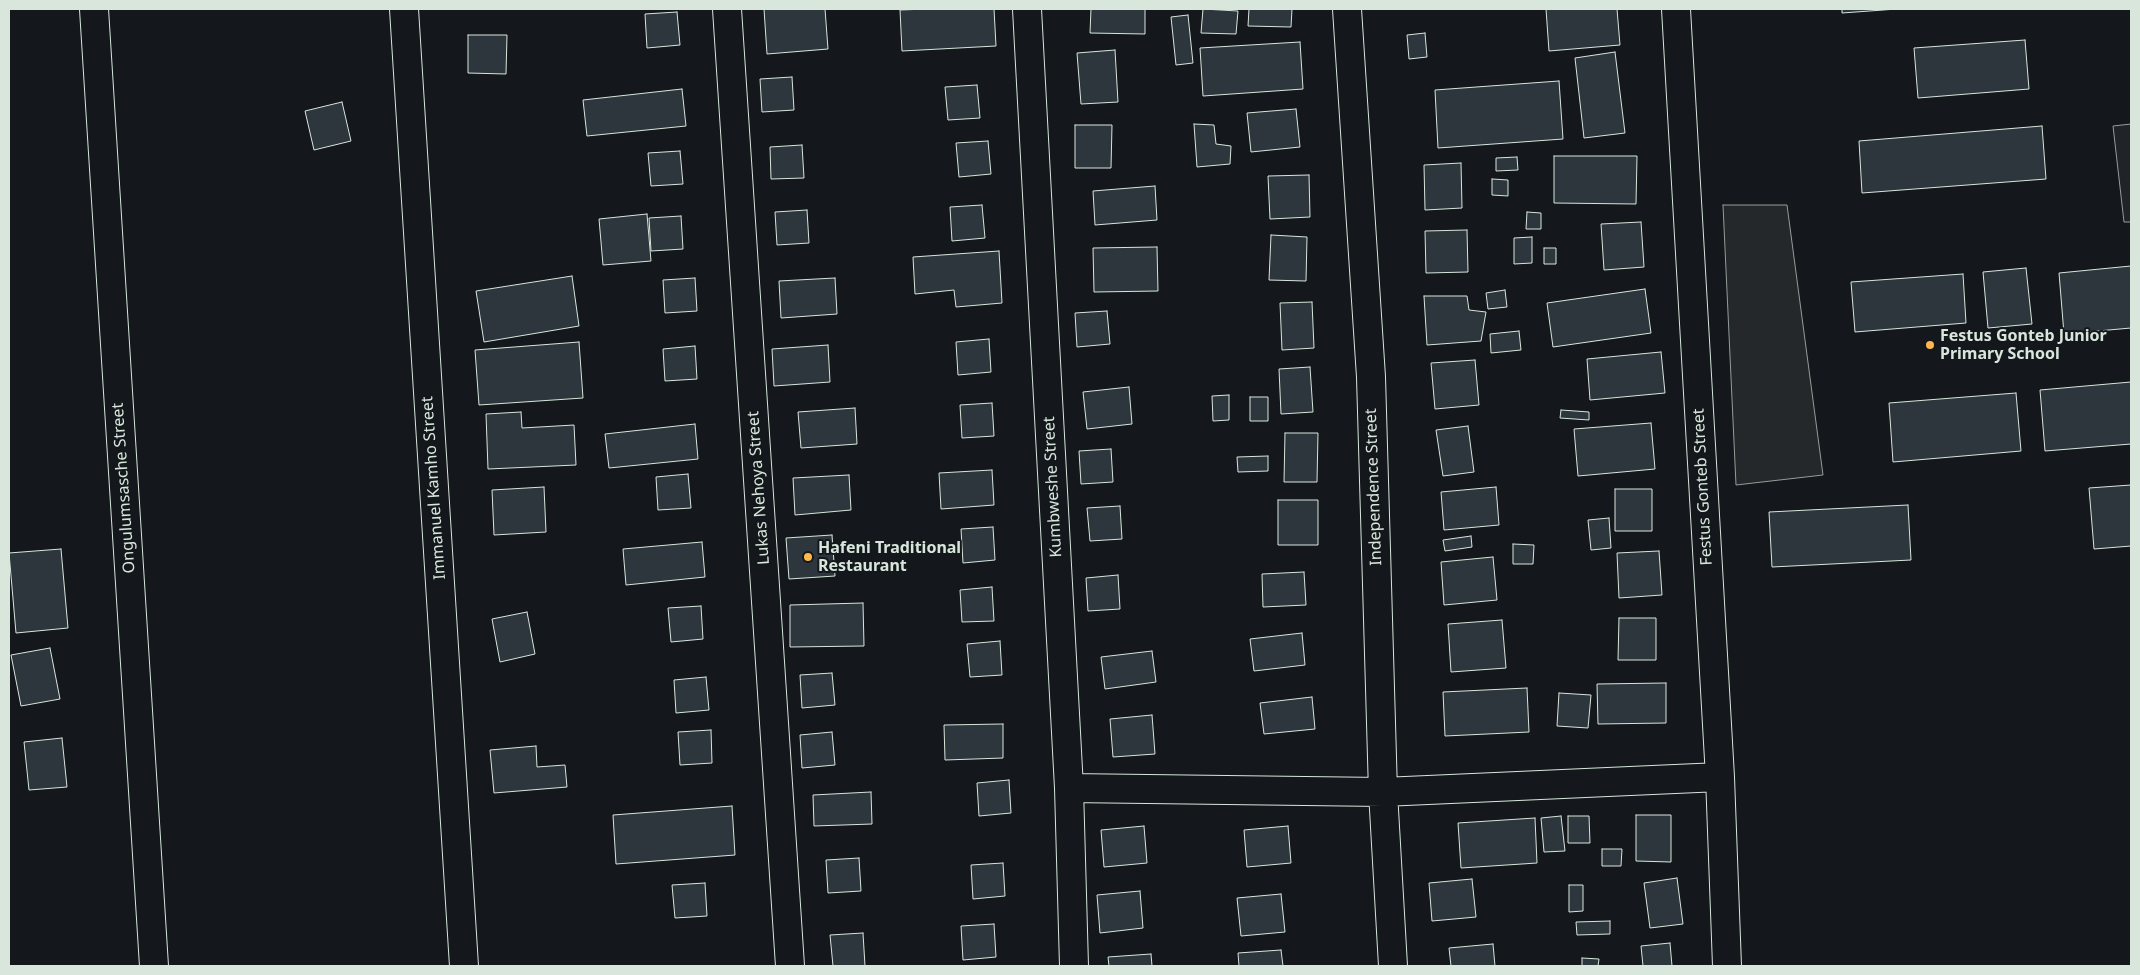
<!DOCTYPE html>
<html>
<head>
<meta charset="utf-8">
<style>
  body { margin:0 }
  #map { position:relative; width:2140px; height:975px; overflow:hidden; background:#14181c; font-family:"Noto Sans",sans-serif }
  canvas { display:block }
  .frame { position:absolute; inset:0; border:10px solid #d8e6dc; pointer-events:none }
</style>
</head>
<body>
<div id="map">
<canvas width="2140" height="975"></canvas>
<div class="frame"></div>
</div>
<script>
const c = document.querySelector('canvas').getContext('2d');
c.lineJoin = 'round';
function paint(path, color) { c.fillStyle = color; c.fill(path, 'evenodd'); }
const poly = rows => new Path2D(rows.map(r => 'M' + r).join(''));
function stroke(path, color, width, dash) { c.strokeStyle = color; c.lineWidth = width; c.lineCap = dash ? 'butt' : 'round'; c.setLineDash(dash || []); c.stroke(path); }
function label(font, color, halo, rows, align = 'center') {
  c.font = font + ' "Noto Sans",sans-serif'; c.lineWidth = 4; c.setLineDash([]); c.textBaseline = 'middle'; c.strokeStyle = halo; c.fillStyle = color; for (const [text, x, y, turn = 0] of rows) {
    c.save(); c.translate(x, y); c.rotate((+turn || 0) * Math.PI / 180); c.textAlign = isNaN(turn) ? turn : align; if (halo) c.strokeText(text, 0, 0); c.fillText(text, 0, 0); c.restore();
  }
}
const green = poly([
  [2131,124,2131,222,2124,222,2113,126,2131,124]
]);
paint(green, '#202428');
stroke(green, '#939e99', 1);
const parking = poly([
  [1723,205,1787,205,1823,475,1736,485,1723,205]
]);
paint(parking, '#24282b');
stroke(parking, '#939e99', 1);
const building = poly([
  [764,9,825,9,828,49,767,54,764,9],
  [928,9,994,9,996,46,902,51,900,10,928,9],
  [1091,9,1145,9,1145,34,1090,33,1091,9],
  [1203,9,1238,11,1236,34,1201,33,1203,9],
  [1249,9,1292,9,1291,27,1248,26,1249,9],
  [1546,9,1617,9,1620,45,1549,51,1546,9],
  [1842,9,1897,9,1842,13,1842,9],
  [677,12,680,45,647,48,645,14,677,12],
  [1188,15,1193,63,1176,65,1171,17,1188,15],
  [1425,33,1427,57,1409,59,1407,35,1425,33],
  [468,35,507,35,506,74,468,73,468,35],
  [2025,40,2029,89,1918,98,1914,48,2025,40],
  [1300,42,1303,89,1203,96,1200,48,1300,42],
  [1115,50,1118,102,1081,104,1077,53,1115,50],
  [1615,52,1625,133,1584,138,1575,58,1615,52],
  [792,77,794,110,762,112,760,79,792,77],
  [1559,81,1563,139,1438,148,1435,90,1559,81],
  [977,85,980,118,948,120,945,87,977,85],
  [682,89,686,126,587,136,583,100,682,89],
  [342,102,351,141,314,150,305,111,342,102],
  [1296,109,1300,147,1251,152,1247,113,1296,109],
  [1194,124,1214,125,1216,144,1231,146,1230,164,1197,167,1194,124],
  [1075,125,1112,125,1111,168,1075,168,1075,125],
  [2042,126,2046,179,1862,193,1859,141,2042,126],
  [988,141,991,174,959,177,956,143,988,141],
  [802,145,804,178,771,179,770,147,802,145],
  [680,151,683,184,651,186,648,153,680,151],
  [1554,156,1637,156,1636,204,1554,203,1554,156],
  [1517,157,1518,170,1496,171,1496,158,1517,157],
  [1461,163,1462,208,1425,210,1424,165,1461,163],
  [1309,175,1310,217,1270,219,1268,176,1309,175],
  [1492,179,1508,180,1508,196,1492,195,1492,179],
  [1155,186,1157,220,1095,225,1093,191,1155,186],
  [982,205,985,238,952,241,950,207,982,205],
  [807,210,809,243,777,245,775,212,807,210],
  [1527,212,1541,213,1541,229,1526,229,1527,212],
  [647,214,651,261,603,265,599,219,647,214],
  [681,216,683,249,651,251,649,218,681,216],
  [1641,222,1644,267,1604,270,1601,224,1641,222],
  [1467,230,1468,272,1426,273,1425,231,1467,230],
  [1271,235,1307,237,1306,281,1269,280,1271,235],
  [1532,237,1532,263,1514,264,1514,238,1532,237],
  [1157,247,1158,291,1094,292,1093,248,1157,247],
  [1544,248,1556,248,1556,264,1544,264,1544,248],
  [999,251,1002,303,956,307,954,290,915,294,913,257,999,251],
  [2131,266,2131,328,2064,334,2059,273,2131,266],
  [2026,268,2032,324,1988,328,1983,272,2026,268],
  [1963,274,1966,323,1855,332,1851,282,1963,274],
  [572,276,579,326,484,342,476,291,572,276],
  [695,278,697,311,665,313,663,280,695,278],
  [835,278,837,314,781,318,779,281,835,278],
  [1645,289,1651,333,1553,347,1547,303,1645,289],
  [1505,290,1507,307,1488,309,1486,293,1505,290],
  [1424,296,1467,296,1469,310,1486,312,1481,341,1427,345,1424,296],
  [1312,302,1314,348,1282,350,1280,303,1312,302],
  [1107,311,1110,344,1077,347,1075,313,1107,311],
  [1519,331,1521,350,1491,353,1490,334,1519,331],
  [989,339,991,372,958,375,956,342,989,339],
  [579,342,583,398,479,405,475,350,579,342],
  [828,345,830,382,774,386,772,349,828,345],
  [695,346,697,379,665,381,663,349,695,346],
  [1661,352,1665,393,1590,400,1587,359,1661,352],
  [1475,360,1479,405,1435,409,1431,363,1475,360],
  [1310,367,1313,412,1281,414,1279,369,1310,367],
  [2131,382,2131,444,2045,451,2040,390,2131,382],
  [1129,387,1132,424,1087,429,1083,392,1129,387],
  [2016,393,2021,451,1893,462,1889,403,2016,393],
  [1229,395,1229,420,1213,421,1212,396,1229,395],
  [1250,397,1268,397,1268,421,1250,421,1250,397],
  [992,403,994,436,962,438,960,405,992,403],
  [855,408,857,444,801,448,798,412,855,408],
  [1561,410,1589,412,1589,420,1560,418,1561,410],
  [521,412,522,428,574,425,576,465,488,469,486,414,521,412],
  [1651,423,1655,469,1578,476,1574,429,1651,423],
  [695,424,698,459,609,468,605,434,695,424],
  [1468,426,1474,472,1443,476,1436,430,1468,426],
  [1285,433,1318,433,1317,482,1284,482,1285,433],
  [1111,449,1113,482,1081,484,1079,451,1111,449],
  [1268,456,1268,471,1238,472,1237,457,1268,456],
  [992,470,994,505,941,509,939,473,992,470],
  [688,474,691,508,658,510,656,477,688,474],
  [849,475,851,510,795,515,793,478,849,475],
  [2131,485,2131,546,2094,549,2089,488,2131,485],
  [544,487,546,532,494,535,492,490,544,487],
  [1496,487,1499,525,1444,530,1441,492,1496,487],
  [1615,489,1652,489,1652,531,1615,531,1615,489],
  [1278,500,1318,500,1318,545,1278,545,1278,500],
  [1908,505,1911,560,1772,567,1769,512,1908,505],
  [1120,506,1122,539,1090,541,1087,508,1120,506],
  [1609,518,1611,548,1591,550,1588,520,1609,518],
  [993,527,995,560,963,563,961,529,993,527],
  [832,535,835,576,789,579,786,538,832,535],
  [1471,536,1472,547,1445,551,1443,540,1471,536],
  [702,542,705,577,626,585,623,549,702,542],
  [1513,544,1534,545,1533,564,1513,564,1513,544],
  [61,549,68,628,16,633,9,553,61,549],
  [1659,551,1662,595,1619,598,1617,553,1659,551],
  [1493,557,1497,600,1444,605,1441,562,1493,557],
  [1304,572,1306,605,1263,607,1262,574,1304,572],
  [1118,575,1120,609,1088,611,1086,578,1118,575],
  [992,587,994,621,962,622,960,590,992,587],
  [863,603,864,646,790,647,790,605,863,603],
  [701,606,703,639,671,642,668,608,701,606],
  [527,612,535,654,500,662,492,619,527,612],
  [1619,618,1656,618,1656,660,1618,660,1619,618],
  [1502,620,1506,668,1451,672,1448,624,1502,620],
  [1302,633,1305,665,1254,671,1250,639,1302,633],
  [1000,641,1002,675,970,677,967,644,1000,641],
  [50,648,60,699,21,706,11,655,50,648],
  [1152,651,1156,682,1105,689,1101,657,1152,651],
  [832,673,835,705,802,708,800,675,832,673],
  [706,677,709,710,676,713,674,680,706,677],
  [1666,683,1666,723,1598,724,1597,684,1666,683],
  [1527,688,1529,732,1445,736,1443,692,1527,688],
  [1559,693,1591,695,1588,728,1557,726,1559,693],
  [1312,697,1315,729,1264,734,1260,703,1312,697],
  [1152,715,1155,754,1113,757,1110,719,1152,715],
  [1003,724,1003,758,945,760,944,725,1003,724],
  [711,730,712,763,680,765,678,732,711,730],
  [832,732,835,765,802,768,800,735,832,732],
  [62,738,67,787,29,790,24,742,62,738],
  [536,746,537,767,565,765,567,787,494,793,490,750,536,746],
  [1009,780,1011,813,979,816,977,783,1009,780],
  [871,792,872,824,814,826,813,795,871,792],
  [732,806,735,855,616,864,613,815,732,806],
  [1636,815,1671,815,1671,862,1636,861,1636,815],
  [1561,816,1565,851,1544,852,1541,818,1561,816],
  [1568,816,1589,816,1590,843,1568,843,1568,816],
  [1535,818,1537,863,1461,868,1458,823,1535,818],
  [1144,826,1147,863,1104,867,1101,830,1144,826],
  [1288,826,1291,863,1247,867,1244,830,1288,826],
  [1602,849,1622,849,1621,866,1602,866,1602,849],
  [859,858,861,891,828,893,826,860,859,858],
  [1003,863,1005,896,973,899,971,865,1003,863],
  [1677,878,1683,924,1650,928,1644,883,1677,878],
  [1472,879,1476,917,1432,921,1429,883,1472,879],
  [705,883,707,916,675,918,672,885,705,883],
  [1569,885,1583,885,1583,911,1569,912,1569,885],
  [1140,891,1143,928,1100,933,1097,895,1140,891],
  [1281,894,1285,932,1241,936,1237,898,1281,894],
  [1610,921,1610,934,1577,935,1576,922,1610,921],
  [994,924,996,957,963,960,961,926,994,924],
  [863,933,865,966,833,966,830,935,863,933],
  [1670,943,1672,966,1643,966,1641,946,1670,943],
  [1493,944,1495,966,1451,966,1449,948,1493,944],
  [1281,950,1283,966,1239,966,1238,953,1281,950],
  [1151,954,1152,966,1109,966,1108,957,1151,954],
  [1582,958,1599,959,1598,966,1582,966,1582,958]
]);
paint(building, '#2c363c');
stroke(building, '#d8e6dc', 1);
const minor = poly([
  [94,9,154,966],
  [404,9,464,966],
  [727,9,790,966],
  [1027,9,1069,788,1074,966],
  [1347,9,1371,377,1383,792,1393,966],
  [1676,9,1720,777,1727,966],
  [1069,788,1383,792,1720,777]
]);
stroke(minor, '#d8e6dc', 30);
stroke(minor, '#14181c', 28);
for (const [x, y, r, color] of [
  [1930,345,5,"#ffb74d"],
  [808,557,5,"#ffb74d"]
]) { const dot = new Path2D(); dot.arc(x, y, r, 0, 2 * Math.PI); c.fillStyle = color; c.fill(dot); stroke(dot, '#14181c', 2); }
label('bold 16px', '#d8e6dc', '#14181c', [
  ["Festus Gonteb Junior",1940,336],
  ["Primary School",1940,354],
  ["Hafeni Traditional",818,548],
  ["Restaurant",818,566]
], 'left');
label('16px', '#d8e6dc', '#14181c', [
  ["Kumbweshe Street",1053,487,-93],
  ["Independence Street",1374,487,-92],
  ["Festus Gonteb Street",1703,487,-93],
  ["Ongulumsasche Street",124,488,-94],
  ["Immanuel Kamho Street",434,488,-94],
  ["Lukas Nehoya Street",759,488,-94]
]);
</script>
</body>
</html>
